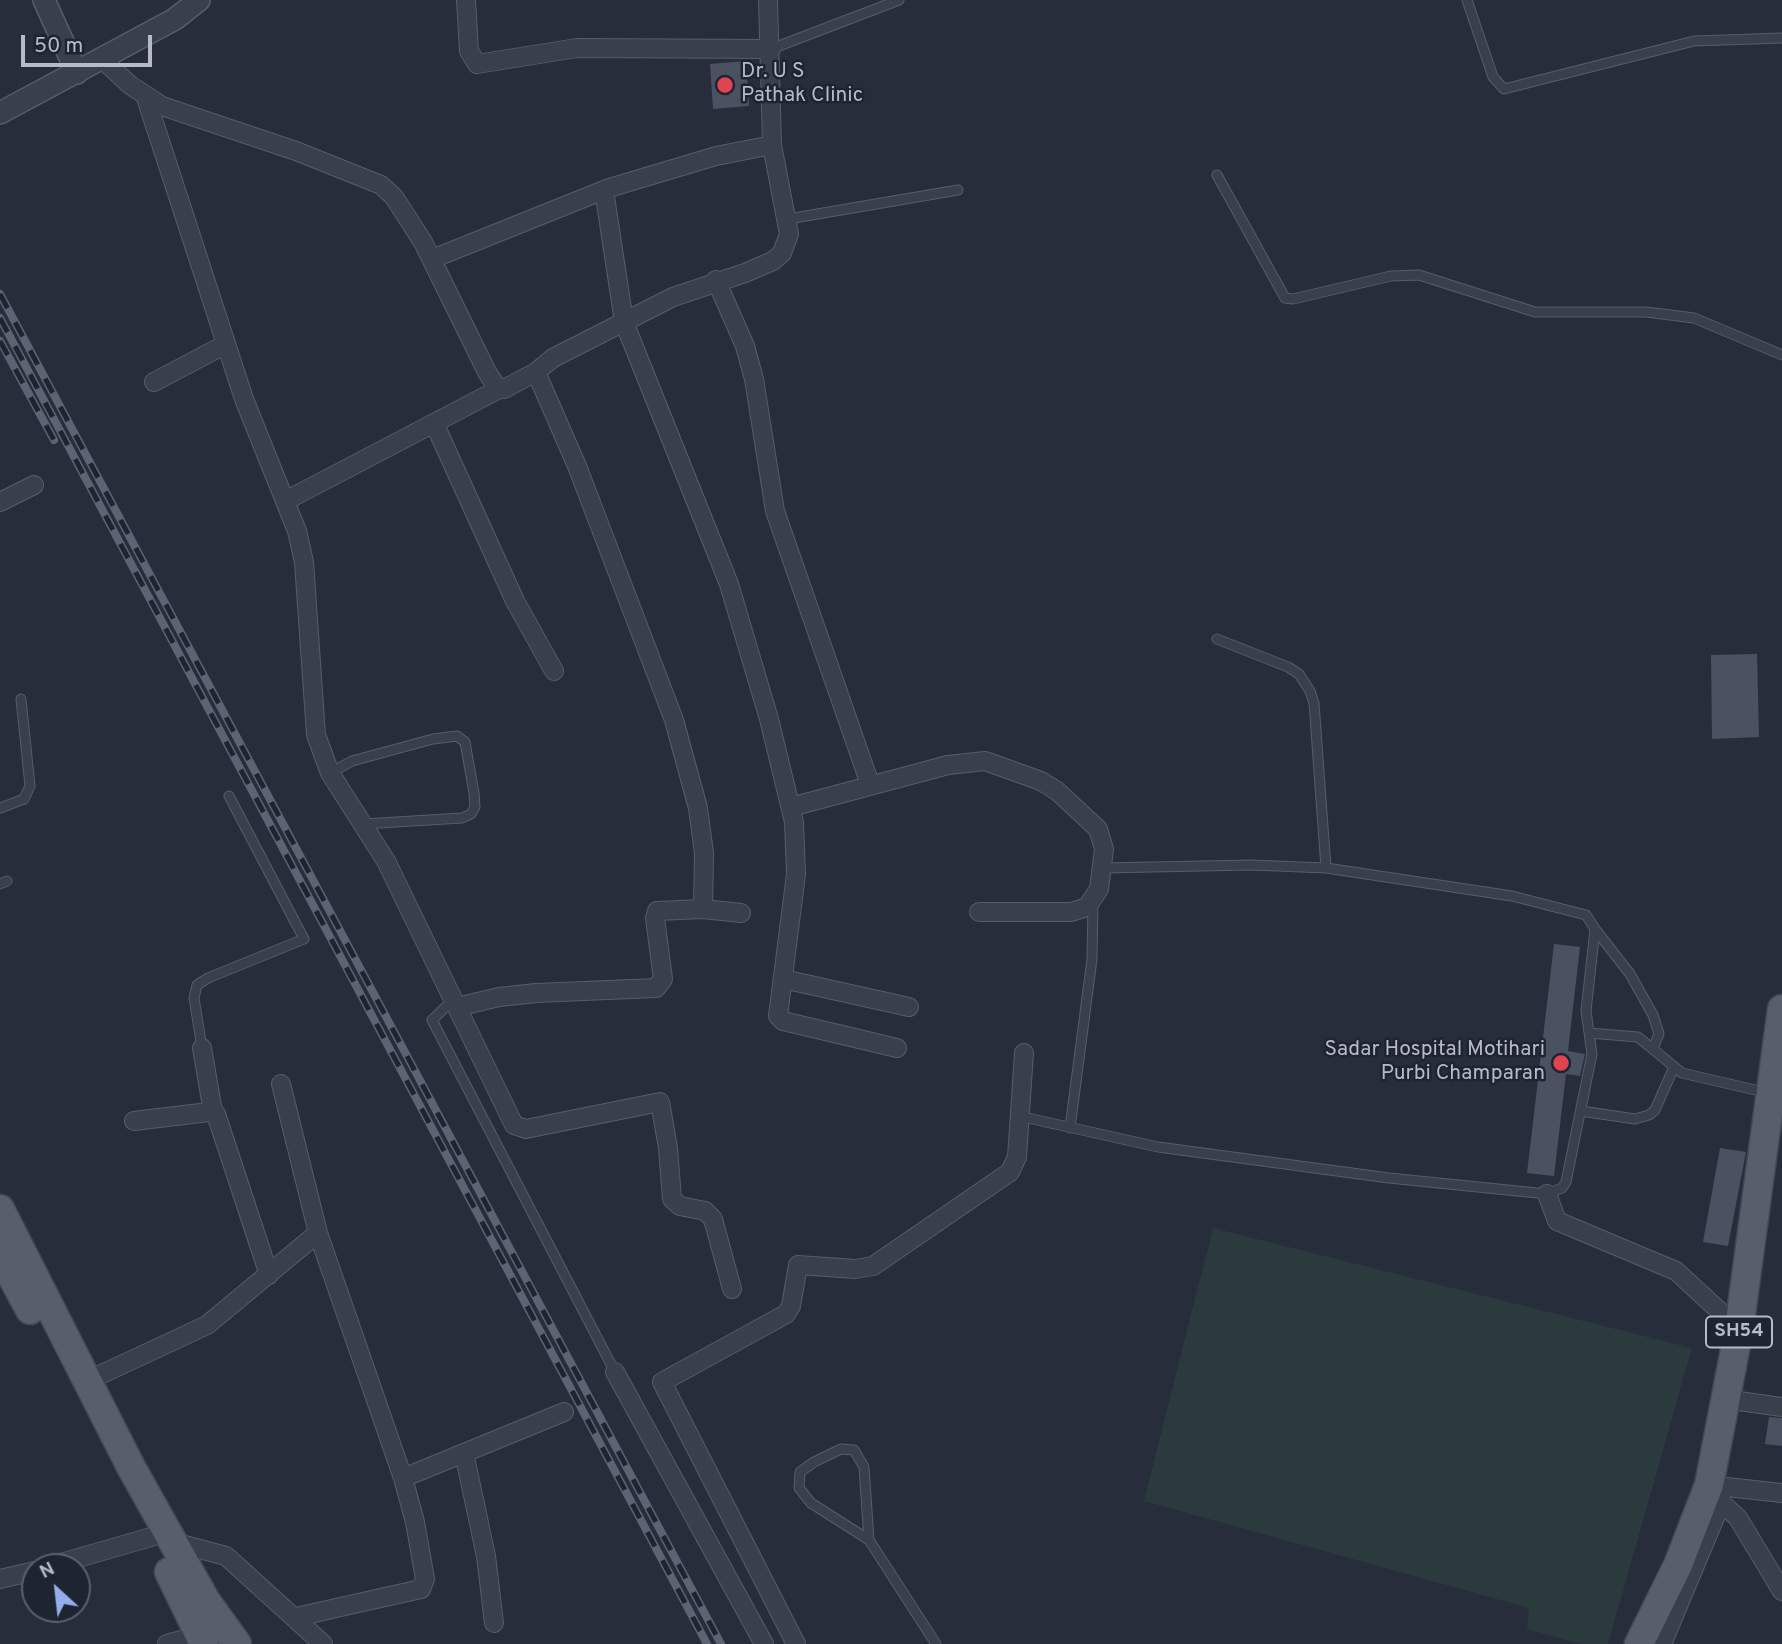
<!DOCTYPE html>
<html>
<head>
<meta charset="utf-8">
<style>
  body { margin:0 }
  #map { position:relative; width:1782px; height:1644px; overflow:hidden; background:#272d3b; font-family:Overpass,sans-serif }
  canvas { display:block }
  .north { position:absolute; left:21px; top:1553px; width:70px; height:70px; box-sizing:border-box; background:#1f2431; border:2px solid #5b606d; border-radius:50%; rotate:333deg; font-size:19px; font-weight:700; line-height:28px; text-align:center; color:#b6bbc7 }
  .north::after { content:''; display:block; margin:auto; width:24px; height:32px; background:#96adec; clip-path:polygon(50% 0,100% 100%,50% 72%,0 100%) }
  .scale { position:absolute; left:21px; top:35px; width:131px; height:32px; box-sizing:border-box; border:4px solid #b6bbc7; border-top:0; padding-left:9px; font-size:21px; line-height:24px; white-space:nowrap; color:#b6bbc7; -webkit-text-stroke:5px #1f2431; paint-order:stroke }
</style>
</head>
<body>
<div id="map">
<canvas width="1782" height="1644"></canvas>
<div class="north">N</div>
<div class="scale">50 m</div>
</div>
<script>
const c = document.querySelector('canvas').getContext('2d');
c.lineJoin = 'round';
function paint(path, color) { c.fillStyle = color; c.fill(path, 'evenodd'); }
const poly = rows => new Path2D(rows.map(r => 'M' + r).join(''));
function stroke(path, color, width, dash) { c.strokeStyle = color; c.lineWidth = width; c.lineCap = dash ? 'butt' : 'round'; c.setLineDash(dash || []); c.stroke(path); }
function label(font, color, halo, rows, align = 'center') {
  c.font = font + ' Overpass,sans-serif'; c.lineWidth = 5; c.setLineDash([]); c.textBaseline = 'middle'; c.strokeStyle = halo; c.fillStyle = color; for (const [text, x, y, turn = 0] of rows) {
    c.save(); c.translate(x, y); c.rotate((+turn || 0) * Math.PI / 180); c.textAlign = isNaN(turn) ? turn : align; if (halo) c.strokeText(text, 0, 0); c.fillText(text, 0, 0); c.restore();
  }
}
paint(poly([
  [1213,1228,1692,1348,1608,1644,1581,1644,1527,1629,1529,1608,1144,1501]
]), '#2a3a3d');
paint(poly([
  [746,61,749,106,713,109,710,64],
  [1757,654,1759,737,1712,739,1711,655],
  [1554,944,1580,947,1568,1051,1585,1054,1580,1076,1566,1074,1554,1176,1527,1173],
  [1720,1148,1746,1152,1728,1246,1703,1242],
  [1769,1417,1782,1418,1782,1446,1765,1444]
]), '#4a5262');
const service = poly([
  [1467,0,1493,77,1504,89,1694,41,1782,38],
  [771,49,899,0],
  [1217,175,1285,298,1293,299,1391,276,1419,275,1535,312,1646,312,1694,318,1782,355],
  [788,219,958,190],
  [1217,639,1288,667,1299,674,1310,691,1314,703,1326,868],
  [330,773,352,761,433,739,457,736,465,742,474,793,475,807,471,814,462,818,363,824],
  [0,808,24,799,30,786,21,699],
  [0,884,7,881],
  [1595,929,1630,974,1653,1015,1659,1034,1653,1048],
  [453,1000,432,1020,615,1372],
  [1589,1033,1638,1037,1682,1073,1768,1093],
  [202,1048,194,998,197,985,208,978,304,939,229,796],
  [1581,1111,1635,1119,1649,1115,1655,1110,1674,1067],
  [1019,1116,1158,1147,1389,1178,1547,1194,1562,1188,1566,1182,1592,1054,1586,1011,1595,929,1586,915,1512,896,1326,868,1252,865,1102,868],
  [1070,1128,1092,959,1093,903],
  [869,1540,864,1467,854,1450,841,1449,814,1462,800,1472,799,1488,811,1503,869,1540,936,1644]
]);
const minor = poly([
  [466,0,469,51,477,64,577,48,771,49],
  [103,60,130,85,162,106,296,151,381,185,394,197,423,242,487,372,496,386,504,389,536,372,553,358,673,297,745,273,773,261,782,253,789,234,772,145,768,0],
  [146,98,244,399,297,531,304,562,316,735,330,773,386,861,514,1125,526,1129,660,1102,668,1148,672,1199,680,1206,705,1211,713,1219,732,1289],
  [604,190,624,322,729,584,769,719,794,822,796,874,778,1016,783,1021,897,1048],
  [432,259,609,188,716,156,772,145],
  [716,280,745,346,754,379,775,511,870,784],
  [536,372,577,466,674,720,698,808,704,853,703,909],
  [154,382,226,344],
  [435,425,515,601,554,671],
  [287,500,501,388],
  [0,502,34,485],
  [791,807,948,765,985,761,1041,781,1057,791,1098,829,1104,849,1099,889,1087,907,1071,912,979,912],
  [783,979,909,1007],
  [457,1007,499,997,536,993,656,988,663,979,655,918,657,911,703,909,741,913],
  [202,1048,213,1112],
  [281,1084,318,1233,403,1478,415,1522,425,1579,421,1589,296,1617],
  [134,1121,209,1112,216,1114,269,1275],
  [1547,1194,1557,1221,1676,1271,1739,1329],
  [615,1372,764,1644],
  [87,1381,207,1325,318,1233],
  [1725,1399,1782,1407],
  [464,1453,486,1556,494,1623],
  [403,1478,564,1412],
  [1709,1485,1782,1493],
  [1713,1495,1738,1518,1782,1591],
  [173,1542,226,1556,323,1644],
  [47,1567,151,1537],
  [0,1579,35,1571],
  [167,1644,200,1635],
  [796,1644,662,1382,786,1314,791,1306,798,1265,855,1269,873,1266,1010,1172,1017,1157,1024,1053],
  [1662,1644,1722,1501]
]);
const tertiary = poly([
  [44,0,77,73],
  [0,113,175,19,199,0]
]);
const primary = poly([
  [0,1209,131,1467,206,1601,237,1644],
  [0,1254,30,1310],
  [169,1572,204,1644],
  [1639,1644,1678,1565,1709,1485,1739,1329,1782,1009]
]);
stroke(service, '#585d6a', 11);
stroke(minor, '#585d6a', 20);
stroke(tertiary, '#585d6a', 24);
stroke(primary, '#434855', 31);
stroke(service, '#3a3f4c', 9);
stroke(minor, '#3a3f4c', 18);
stroke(tertiary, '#3a3f4c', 21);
stroke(primary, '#585e6b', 28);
const rail = poly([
  [0,294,721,1644],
  [0,318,707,1644],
  [0,341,54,440]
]);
stroke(rail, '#5d6372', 8);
stroke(rail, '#1f2431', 5, [16]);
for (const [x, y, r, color] of [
  [725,85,9,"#e0444e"],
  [1561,1063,9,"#e0444e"]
]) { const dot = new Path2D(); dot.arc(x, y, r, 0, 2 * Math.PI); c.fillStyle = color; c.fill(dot); stroke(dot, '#1f2431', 2.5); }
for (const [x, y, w] of [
  [1739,1332,66]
]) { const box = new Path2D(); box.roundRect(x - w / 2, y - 15.5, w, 31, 5); c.fillStyle = '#1f2431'; c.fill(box); stroke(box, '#b6bbc7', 2); }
label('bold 19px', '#b6bbc7', null, [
  ["SH54",1739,1332]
]);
label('21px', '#b6bbc7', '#1f2431', [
  ["Dr. U S",741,73],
  ["Pathak Clinic",741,97],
  ["Sadar Hospital Motihari",1545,1051,"right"],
  ["Purbi Champaran",1545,1075,"right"]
], 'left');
</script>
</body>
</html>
